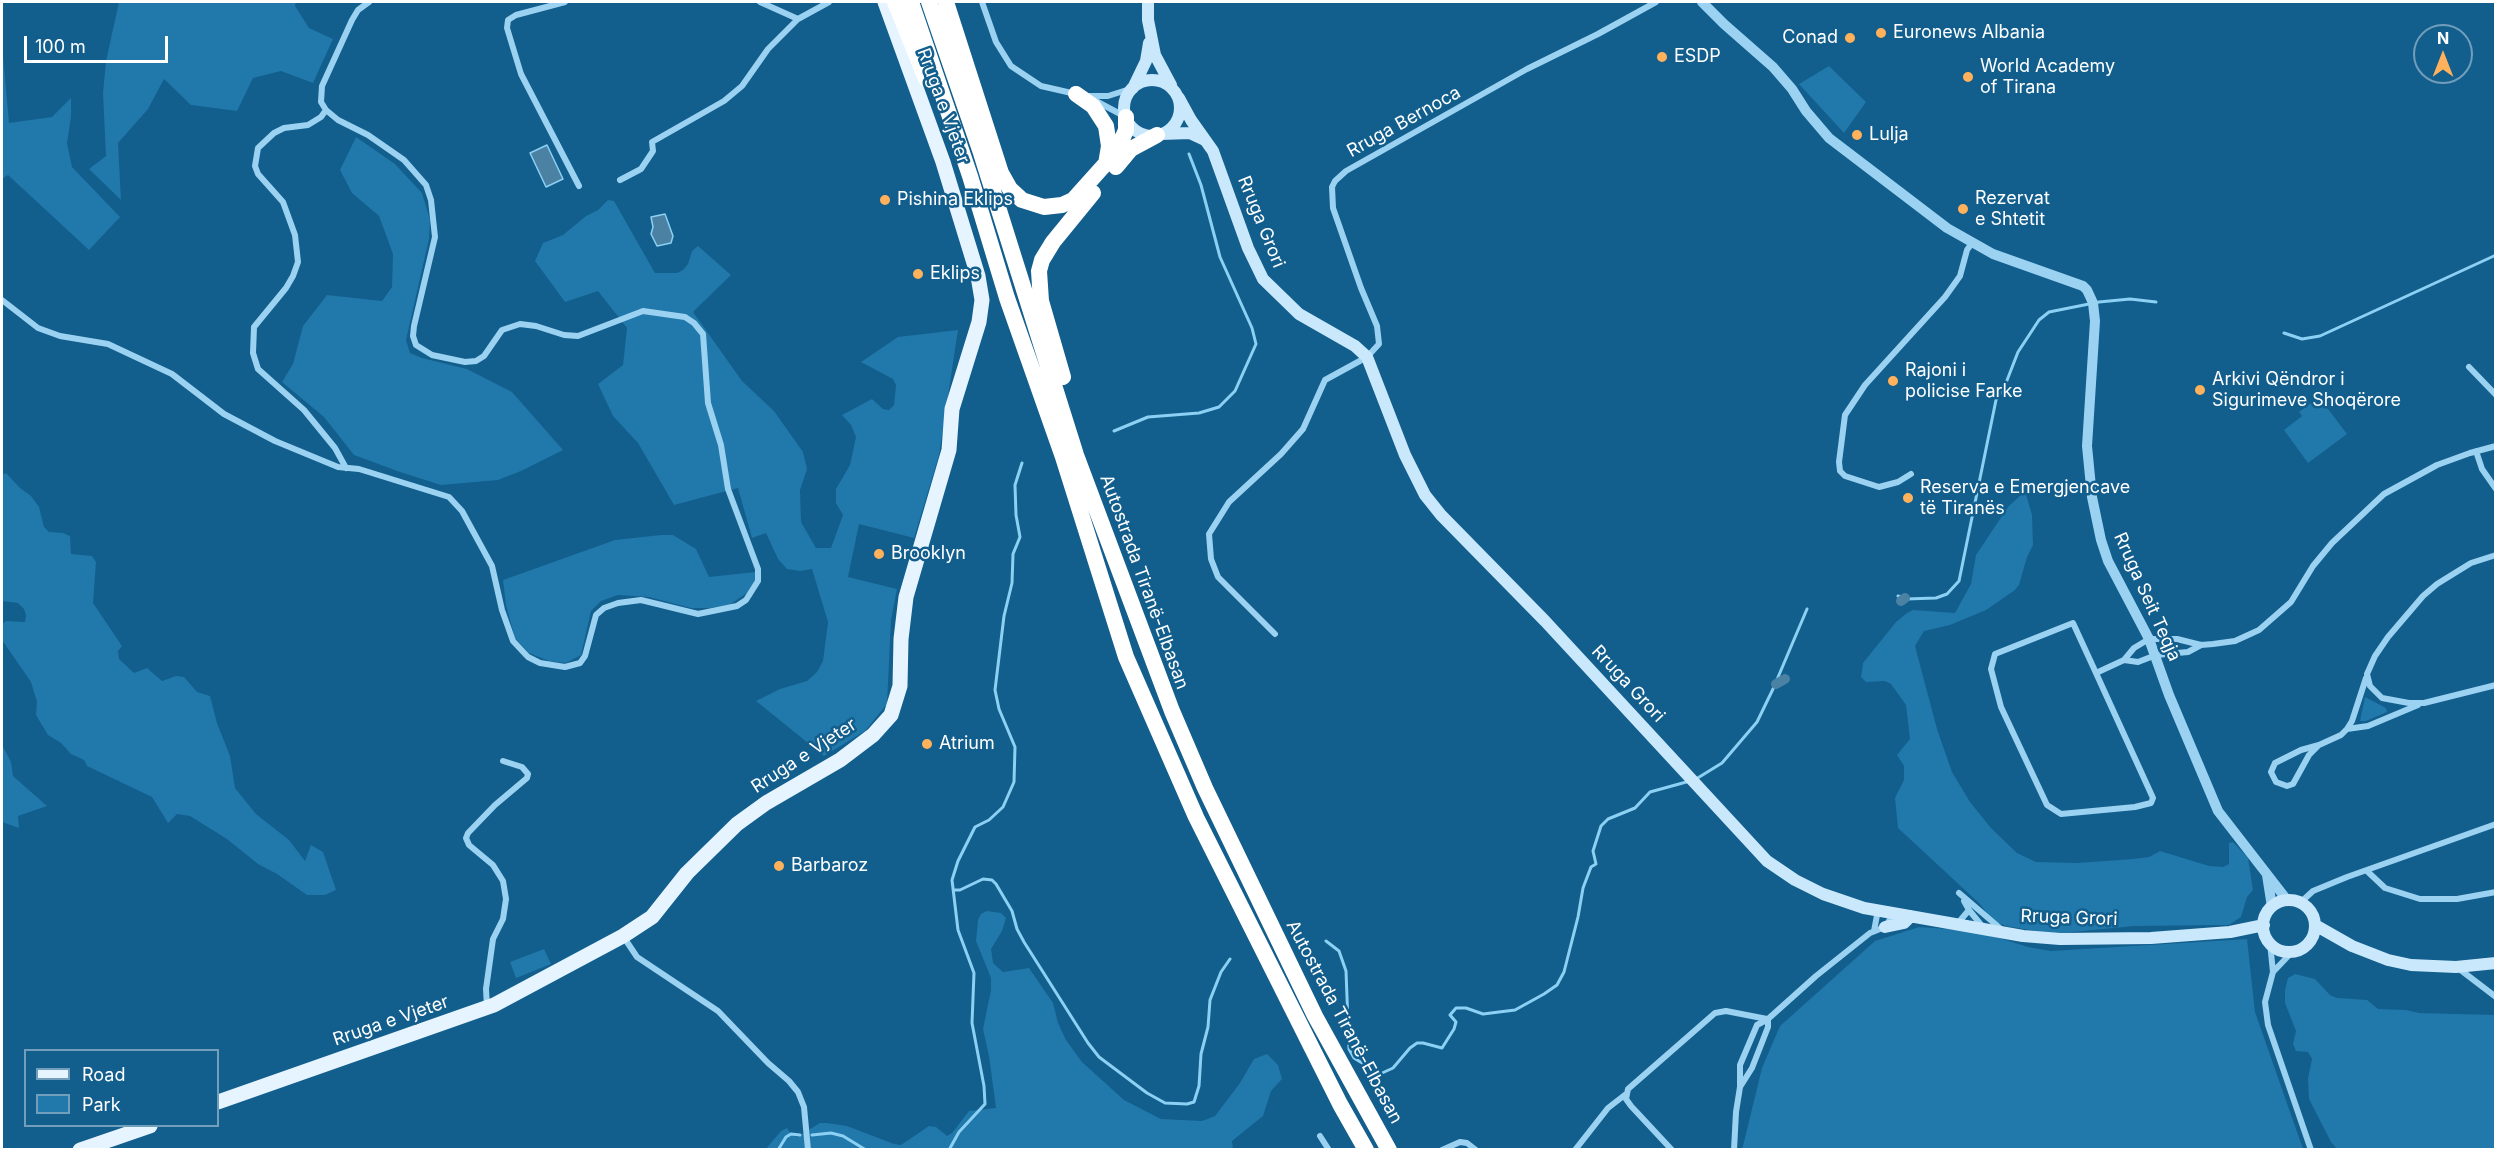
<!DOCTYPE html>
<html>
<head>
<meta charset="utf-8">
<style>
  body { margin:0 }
  #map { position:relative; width:2497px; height:1151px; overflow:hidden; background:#125e8d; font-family:Inter,sans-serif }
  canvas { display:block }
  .frame { position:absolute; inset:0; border:3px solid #fff; pointer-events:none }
  .legend { position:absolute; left:24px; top:1049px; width:195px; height:78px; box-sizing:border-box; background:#125e8d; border:2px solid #719ebb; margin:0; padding:8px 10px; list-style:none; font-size:18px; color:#fff }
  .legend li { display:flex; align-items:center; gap:12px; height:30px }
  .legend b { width:30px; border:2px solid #719ebb }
  .north { position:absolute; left:2413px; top:24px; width:60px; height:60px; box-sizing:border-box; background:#125e8d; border:2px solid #719ebb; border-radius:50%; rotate:0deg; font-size:16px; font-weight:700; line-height:24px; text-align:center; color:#fff }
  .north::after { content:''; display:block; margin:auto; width:21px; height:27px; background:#ffb15b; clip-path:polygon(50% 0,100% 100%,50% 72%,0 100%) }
  .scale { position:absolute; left:24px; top:36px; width:144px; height:27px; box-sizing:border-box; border:3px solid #fff; border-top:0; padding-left:8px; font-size:18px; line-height:21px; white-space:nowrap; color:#fff; -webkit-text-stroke:4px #125e8d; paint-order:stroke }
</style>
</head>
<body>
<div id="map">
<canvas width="2497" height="1151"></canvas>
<div class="frame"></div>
<ul class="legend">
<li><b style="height:8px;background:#e5f4ff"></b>Road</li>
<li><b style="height:16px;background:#2178aa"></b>Park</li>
</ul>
<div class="north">N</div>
<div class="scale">100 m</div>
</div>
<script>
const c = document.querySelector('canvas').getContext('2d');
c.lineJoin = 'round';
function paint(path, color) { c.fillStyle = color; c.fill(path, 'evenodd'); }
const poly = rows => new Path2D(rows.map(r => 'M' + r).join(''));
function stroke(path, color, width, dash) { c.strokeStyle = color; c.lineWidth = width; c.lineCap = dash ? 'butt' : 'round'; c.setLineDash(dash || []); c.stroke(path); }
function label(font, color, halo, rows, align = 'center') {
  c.font = font + ' Inter,sans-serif'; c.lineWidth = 5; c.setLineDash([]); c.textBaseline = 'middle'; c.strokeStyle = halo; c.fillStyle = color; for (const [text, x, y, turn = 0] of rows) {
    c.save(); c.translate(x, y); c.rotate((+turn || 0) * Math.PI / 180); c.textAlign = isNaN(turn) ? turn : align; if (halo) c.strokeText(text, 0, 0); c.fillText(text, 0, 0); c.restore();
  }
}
paint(poly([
  [119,2,296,2,295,6,309,28,333,39,313,83,281,71,253,78,237,111,191,105,164,79,148,109,118,143,121,200,89,169,106,156,103,93,106,61],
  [2,44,9,123,52,117,71,98,71,117,67,143,72,167,120,217,89,250,8,175,2,179],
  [1829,66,1866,102,1844,133,1799,84],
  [356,137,395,164,422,193,430,220,429,239,406,340,410,353,422,358,467,369,512,392,563,450,521,471,498,480,441,485,400,472,354,455,324,417,282,382,293,364,303,326,327,295,382,301,392,287,393,254,379,216,352,193,340,170],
  [608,200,614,201,655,273,677,273,683,270,688,264,692,251,698,246,731,275,693,312,742,381,774,411,803,452,807,469,800,490,801,522,816,548,831,548,843,515,836,503,836,489,850,465,856,437,851,425,842,415,872,399,883,409,889,410,894,405,896,385,893,379,861,362,898,337,958,330,939,455,914,538,859,524,848,577,897,589,891,620,887,704,865,731,824,756,756,701,780,689,807,681,817,672,823,661,828,622,812,569,800,571,787,569,778,559,766,533,752,538,738,488,674,505,638,443,613,416,598,384,623,365,627,328,598,291,565,302,535,261,543,243,563,235,586,216,598,210],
  [2319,397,2347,434,2308,463,2284,430,2302,416,2299,412],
  [6,473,20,488,31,496,39,507,44,527,49,532,63,533,70,536,71,554,92,556,96,562,93,603,122,646,118,651,119,659,134,673,147,668,162,681,176,676,184,677,197,692,210,696,217,723,230,756,235,788,256,814,289,840,305,861,311,845,323,852,336,890,325,895,307,895,277,874,258,864,227,839,190,816,177,814,168,823,152,797,87,766,84,760,71,754,61,743,48,735,36,715,37,702,31,682,2,640,2,624,6,621,25,622,26,615,24,609,18,603,2,601,2,475],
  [2025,491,2032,515,2033,545,2027,557,2019,585,2015,590,1986,610,1950,625,1924,631,1915,646,1937,729,1952,772,1970,802,1991,828,2017,853,2036,862,2077,863,2133,859,2149,857,2160,851,2209,866,2223,867,2229,864,2229,843,2233,842,2248,858,2253,890,2247,897,2241,917,2229,925,2134,926,2053,934,2006,926,1993,921,1980,904,1898,828,1895,798,1904,780,1904,766,1897,755,1910,739,1906,705,1891,684,1885,681,1866,682,1861,677,1863,663,1896,622,1907,613,1913,610,1955,613,1971,584,1976,555,2008,507],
  [661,535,673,535,696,549,709,577,755,572,755,581,747,593,729,605,710,608,691,608,649,597,618,595,601,601,591,611,581,655,566,663,549,661,529,653,515,638,506,605,503,580,615,540],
  [2365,697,2386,708,2387,712,2366,721,2360,721],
  [2,745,11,762,13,776,47,806,18,816,19,828,2,822],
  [987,911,1001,913,1006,918,1002,931,991,949,993,963,1003,972,1029,968,1053,1003,1058,1023,1066,1040,1082,1062,1124,1100,1161,1119,1202,1121,1215,1116,1240,1083,1254,1059,1267,1054,1278,1065,1282,1079,1271,1091,1263,1116,1232,1141,1233,1149,765,1150,781,1131,787,1128,791,1134,797,1137,820,1123,827,1123,847,1126,894,1144,901,1145,929,1126,936,1127,947,1136,952,1133,969,1111,996,1108,989,1056,983,1029,991,990,991,978,976,941,978,920,981,914],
  [1919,927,1977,931,2028,947,2051,951,2247,939,2255,1012,2303,1149,1742,1150,1762,1068,1780,1026,1875,941],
  [544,949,551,964,516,978,510,962],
  [2295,974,2315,979,2330,995,2337,998,2367,1000,2378,1009,2406,1010,2419,1013,2495,1015,2495,1149,2337,1149,2331,1142,2309,1099,2308,1078,2312,1059,2308,1052,2296,1051,2293,1044,2296,1031,2285,1003,2285,990,2288,978]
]), '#2178aa');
const water = poly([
  [547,145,563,179,546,187,530,153,547,145],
  [665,214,673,236,671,243,657,246,651,234,653,227,651,217,665,214]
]);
paint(water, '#4b82a3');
stroke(water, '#8cd0f4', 1.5);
stroke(poly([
  [2284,333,2302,339,2320,336,2496,255],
  [1114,431,1148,417,1199,413,1219,407,1235,391,1256,344,1252,328,1220,257,1201,185,1189,154],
  [1898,596,1906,599,1936,598,1947,594,1959,581,1996,400,2004,388,2018,352,2039,320,2049,312,2099,302,2130,299,2156,302],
  [1696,779,1722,763,1757,722,1773,689,1807,609],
  [953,890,960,890,983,879,992,880,996,884,1012,911,1017,929,1024,942,1088,1043,1099,1057,1147,1093,1165,1103,1187,1104,1194,1102,1199,1086,1201,1054,1208,1027,1210,1000,1221,972,1230,959],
  [1326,941,1339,951,1346,971,1349,1049,1354,1058,1380,1074,1393,1068,1410,1048,1417,1043,1423,1043,1442,1048,1454,1029,1456,1022,1450,1015,1456,1008,1466,1008,1483,1014,1515,1010,1544,994,1557,985,1564,972,1578,917,1583,888,1591,867,1596,864,1593,851,1601,826,1608,819,1635,808,1650,792,1690,781],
  [812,1135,831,1133,843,1136,866,1150],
  [778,1150,786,1137,791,1134,800,1135],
  [949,1150,959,1132,985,1104,984,1086,972,1023,974,973,958,930,952,880,958,861,975,827,989,820,1003,807,1014,782,1015,747,999,709,995,690,1004,616,1012,583,1013,554,1020,537,1016,515,1015,485,1022,463]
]), '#8cd0f4', 3);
stroke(poly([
  [1901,601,1905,598],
  [1776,684,1785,679]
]), '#4b82a3', 10);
stroke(poly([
  [565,2,516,15,508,20,507,28,521,74,579,186],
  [760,2,798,19,829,2],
  [982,2,996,42,1011,66,1041,86,1076,94],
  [1086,96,1108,96,1133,88],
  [1094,100,1124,116],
  [326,110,321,117,308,125,284,128,274,133,258,148,255,166,258,174,283,202,295,235,298,262,293,276,286,288,254,327,253,353,258,369,304,410,335,448,346,468],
  [620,180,641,169,653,151,652,142,724,101,742,86,768,49,798,19],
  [2,300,38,328,60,336,108,344,172,374,224,414,275,441,338,467,359,469,449,497,462,511,492,566,502,610,513,641,528,657,540,663,565,667,580,663,585,656,596,615,604,608,618,603,641,600,698,614,737,606,746,600,758,581,758,569,728,489,721,445,708,403,703,334,694,323,685,317,643,311,578,336,564,335,536,326,520,324,502,330,484,356,476,361,465,362,432,355,416,345,413,336,414,326,435,237,431,200,426,185,404,160,368,135,338,120,326,110,321,102,322,86,352,20,358,10,369,2],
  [2469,367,2496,395],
  [2476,451,2482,469,2496,489],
  [1911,474,1898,482,1879,487,1845,476,1840,471,1839,462,1845,415,1865,385,1945,297,1960,276,1967,250,1972,243],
  [2496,555,2471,563,2437,584,2423,596,2388,637,2375,656,2367,674,2370,686,2382,698,2409,703,2424,703,2496,685],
  [1275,634,1218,577,1211,559,1209,534,1229,502,1281,454,1303,429,1325,380,1367,357,1379,344,1377,326,1361,288,1333,208,1332,187,1335,181,1346,171,1527,69,1598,34,1656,2],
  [2124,660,2138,662,2156,655,2188,652,2201,645],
  [2096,673,2073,623,1995,654,1991,669,2001,707,2047,805,2061,814,2135,807,2151,803,2153,798,2096,673,2124,660,2134,648,2149,639,2177,639,2201,645,2213,644,2235,641,2259,630,2291,602,2313,566,2332,543,2384,494,2437,465,2470,453,2496,446],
  [2347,729,2352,721,2366,678],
  [2319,745,2309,755,2293,784,2287,786,2276,782,2271,772,2275,763,2301,750,2319,745],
  [2319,745,2341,735,2347,729,2368,726,2418,705],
  [2367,871,2385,888,2420,899,2457,899,2496,892],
  [1959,893,2001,929],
  [2301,902,2313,891,2347,877,2496,824],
  [1969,910,1982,926],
  [1958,923,1969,910,1964,901],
  [1874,931,1878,910],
  [623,936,637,957,718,1011,768,1063,789,1081,798,1092,804,1107,808,1150],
  [2270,943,2273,972,2265,1002,2268,1025,2311,1150],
  [2458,968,2496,997],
  [2273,972,2293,951],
  [487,1007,486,989,493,939,503,919,506,899,503,881,493,865,469,845,466,838,468,833,495,805,527,778,528,774,522,767,503,761],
  [1740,1087,1752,1068,1768,1027,1768,1019],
  [1320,1136,1329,1150],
  [1442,1150,1460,1142,1467,1143,1476,1150],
  [1575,1150,1608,1108,1626,1094],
  [1672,1150,1631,1106,1626,1099,1628,1089,1715,1013,1726,1011,1767,1019],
  [1734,1150,1736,1112,1740,1087,1740,1065,1757,1025,1768,1019,1816,976,1870,933,1885,927,1891,918,1891,912]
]), '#9bd2f1', 6);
stroke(poly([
  [1702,2,1724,24,1773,67,1792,89,1806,111,1829,138,1947,228,1993,254,2083,286,2087,290,2093,303,2095,321,2087,446,2092,497,2101,540,2108,561,2149,639,2169,695,2218,811,2287,900],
  [2267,875,2272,907]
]), '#9bd2f1', 10);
stroke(poly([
  [1148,2,1148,20,1155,55,1171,85],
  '1124 108a28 28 0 1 1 56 0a28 28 0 1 1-56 0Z',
  [1133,88,1146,61,1149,43],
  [1179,98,1191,120,1213,151,1248,248,1263,279,1299,314,1355,346,1367,357,1405,455,1425,495,1441,515,1545,621,1767,861,1795,880,1823,894,1864,908,2023,936,2060,939,2151,938,2230,932,2264,925],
  [1161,134,1190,133,1205,140],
  '2263 926a26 26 0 1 1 52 0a26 26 0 1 1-52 0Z',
  [2315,925,2352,946,2388,960,2411,965,2456,967,2496,963],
  [1885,927,1904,923,1911,916]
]), '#c9e8fc', 12);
stroke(poly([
  [218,1102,494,1005,623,936,652,917,687,873,737,824,766,803,840,760,873,735,891,715,900,686,901,639,906,597,949,450,952,409,979,322,982,300,978,276,943,162,885,2],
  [80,1150,150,1126]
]), '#e5f4ff', 15);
stroke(poly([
  [895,2,926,79],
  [911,2,970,176,1007,298,1063,457,1126,657,1196,817,1340,1104,1366,1150],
  [929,2,981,153,1076,455,1172,711,1205,788,1315,1016,1389,1150],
  [946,2,1001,173,1010,189,1022,200,1044,207,1062,205,1073,200,1117,151,1126,130,1126,117],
  [1076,94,1093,106,1106,126,1109,146,1106,164],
  [1116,167,1131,149,1157,135],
  [1063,377,1041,301,1039,271,1042,260,1053,242,1093,193]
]), '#fff', 16);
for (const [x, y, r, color] of [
  [1881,33,6,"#ffb15b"],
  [1850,38,6,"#ffb15b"],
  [1662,57,6,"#ffb15b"],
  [1968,77,6,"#ffb15b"],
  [1857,135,6,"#ffb15b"],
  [885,200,6,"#ffb15b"],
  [1963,209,6,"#ffb15b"],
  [918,274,6,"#ffb15b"],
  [1893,381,6,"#ffb15b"],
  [2200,390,6,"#ffb15b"],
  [1908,498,6,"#ffb15b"],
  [879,554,6,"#ffb15b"],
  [927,744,6,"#ffb15b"],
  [779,866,6,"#ffb15b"]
]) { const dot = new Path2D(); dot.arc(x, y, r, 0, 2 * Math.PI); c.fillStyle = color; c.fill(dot); stroke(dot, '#125e8d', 2); }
label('18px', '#fff', '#125e8d', [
  ["Euronews Albania",1893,33],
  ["Conad",1838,38,"right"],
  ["ESDP",1674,57],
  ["World Academy",1980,67],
  ["of Tirana",1980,88],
  ["Lulja",1869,135],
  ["Rezervat",1975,199],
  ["e Shtetit",1975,220],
  ["Pishina Eklips",897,200],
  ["Eklips",930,274],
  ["Rajoni i",1905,371],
  ["policise Farke",1905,392],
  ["Arkivi Qëndror i",2212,380],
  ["Sigurimeve Shoqërore",2212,401],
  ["Reserva e Emergjencave",1920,488],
  ["të Tiranës",1920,509],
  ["Brooklyn",891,554],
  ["Atrium",939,744],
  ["Barbaroz",791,866]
], 'left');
label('18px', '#fff', '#125e8d', [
  ["Rruga e Vjeter",943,106,70],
  ["Rruga Bernoca",1404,122,-29],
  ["Rruga Grori",1261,222,68],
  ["Autostrada Tiranë-Elbasan",1144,582,70],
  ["Rruga Seit Teqja",2147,597,66],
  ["Rruga Grori",1628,684,47],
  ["Rruga e Vjeter",804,756,-33],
  ["Rruga Grori",2069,918,2],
  ["Rruga e Vjeter",391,1021,-19],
  ["Autostrada Tiranë-Elbasan",1344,1022,62]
]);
</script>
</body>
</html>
